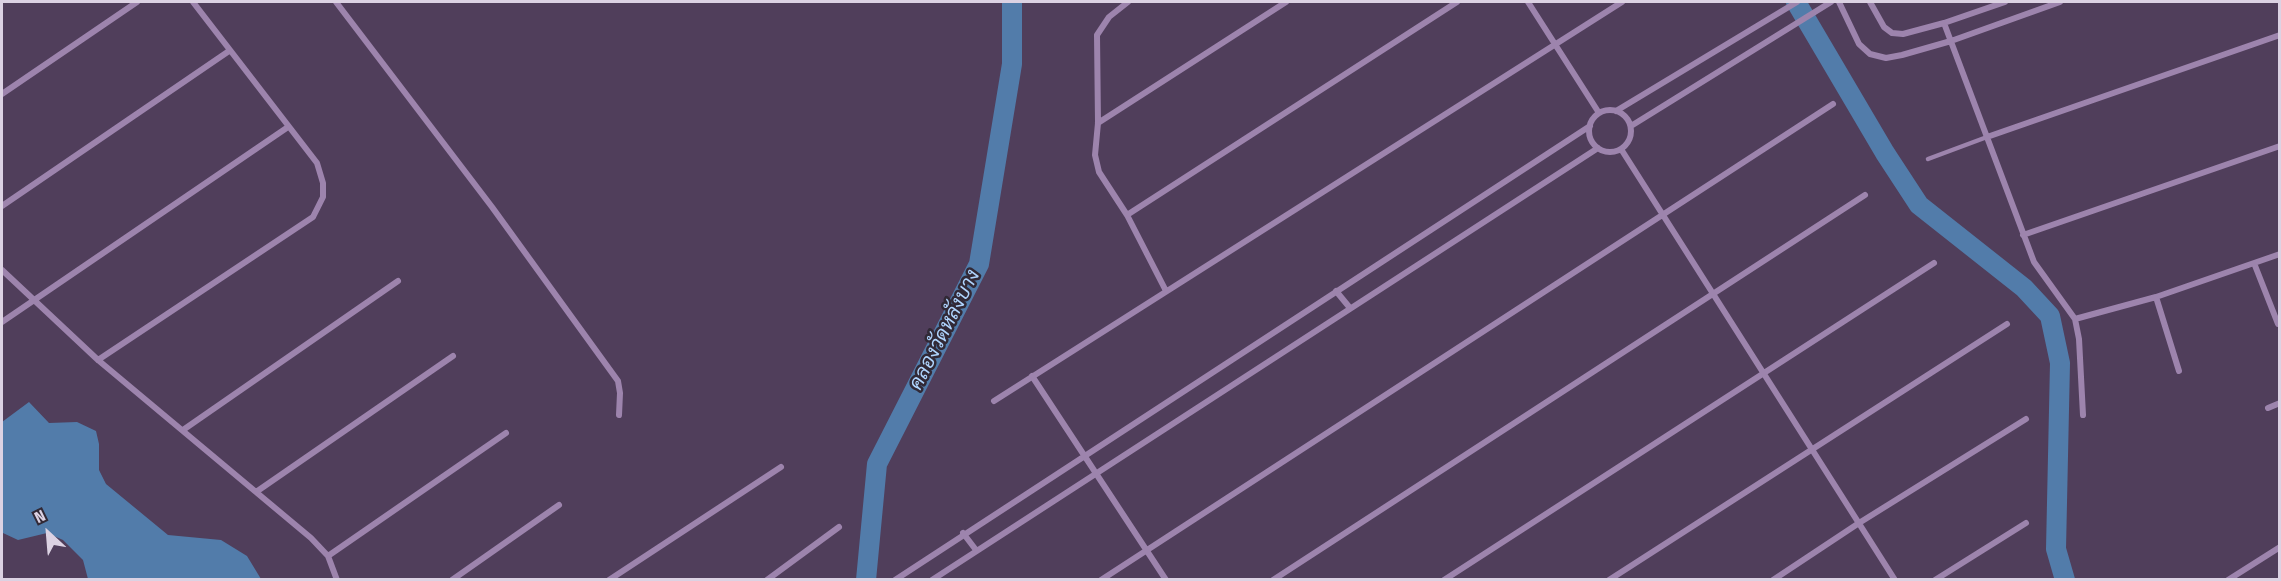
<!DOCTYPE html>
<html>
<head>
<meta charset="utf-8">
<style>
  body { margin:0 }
  #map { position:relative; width:2281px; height:581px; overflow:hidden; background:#503e5b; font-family:"Fira Sans Condensed",sans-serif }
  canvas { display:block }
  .frame { position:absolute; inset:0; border:3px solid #dcd2e3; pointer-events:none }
  .north { position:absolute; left:18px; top:503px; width:60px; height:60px; -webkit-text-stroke:4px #312936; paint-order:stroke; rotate:334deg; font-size:16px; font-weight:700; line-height:24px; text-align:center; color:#dcd2e3 }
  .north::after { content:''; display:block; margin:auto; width:21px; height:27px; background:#dcd2e3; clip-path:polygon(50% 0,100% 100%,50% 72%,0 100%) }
</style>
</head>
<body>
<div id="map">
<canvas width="2281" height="581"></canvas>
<div class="frame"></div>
<div class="north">N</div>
</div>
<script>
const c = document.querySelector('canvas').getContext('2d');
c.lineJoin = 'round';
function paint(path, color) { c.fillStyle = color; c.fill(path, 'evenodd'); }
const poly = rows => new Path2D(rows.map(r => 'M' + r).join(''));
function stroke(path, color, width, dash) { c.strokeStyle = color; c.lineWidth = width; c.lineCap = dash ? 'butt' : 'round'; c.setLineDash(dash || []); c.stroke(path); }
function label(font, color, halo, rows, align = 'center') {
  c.font = font + ' "Fira Sans Condensed",Sarabun,sans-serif'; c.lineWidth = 5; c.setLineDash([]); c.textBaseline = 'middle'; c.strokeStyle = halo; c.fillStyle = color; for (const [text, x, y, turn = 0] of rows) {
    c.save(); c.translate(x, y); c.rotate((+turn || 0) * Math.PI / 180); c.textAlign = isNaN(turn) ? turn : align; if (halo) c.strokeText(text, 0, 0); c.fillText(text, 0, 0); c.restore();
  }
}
paint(poly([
  [29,402,49,423,77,422,96,431,99,444,99,470,106,484,168,535,221,540,247,556,261,579,88,579,83,560,63,540,47,533,18,540,3,533,2,422]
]), '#527caa');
stroke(poly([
  [1796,2,1885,153,1919,205,2024,288,2050,316,2060,363,2056,549,2065,580],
  [866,580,877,464,979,264,1012,64,1012,2]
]), '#527caa', 20);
stroke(poly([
  [1928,159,1987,137]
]), '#9d84ad', 4.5);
stroke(poly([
  [336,2,492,207,618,381,620,393,619,415],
  [1128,2,1109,17,1097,35,1098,123,1095,155,1099,172,1127,215,1166,291],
  [1528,2,1599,113],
  [1839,2,1859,44,1870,54,1886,58,1902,55,1951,41,2060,2],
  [1870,2,1884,27,1892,33,1903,34,1944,23,2005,2],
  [1944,23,2034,262,2075,319,2079,339,2083,415],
  [2,94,137,2],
  '1589 131a21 21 0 1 1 42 0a21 21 0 1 1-42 0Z',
  [1616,111,1797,2],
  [1098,123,1286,2],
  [1631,126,1831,2],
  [1987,137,2280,35],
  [1621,149,1895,580],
  [2,206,229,51],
  [1127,215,1457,2],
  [2023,235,2280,146],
  [2254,263,2278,324],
  [2,270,98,360,311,538,328,556,337,580],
  [1336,291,1350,308],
  [2156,297,2179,371],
  [2075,319,2156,297,2280,254],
  [2,322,288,127],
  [98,360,313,217,323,197,323,183,317,163,193,2],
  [1032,376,1166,580],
  [994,401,1622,2],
  [2268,408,2280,403],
  [183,430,398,281],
  [256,492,453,356],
  [963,533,976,550],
  [328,556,506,433],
  [452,580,559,505],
  [609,580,781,467],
  [767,580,839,527],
  [895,580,1590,126],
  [932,580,1598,148],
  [1101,580,1833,104],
  [1273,580,1865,195],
  [1444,580,1934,263],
  [1609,580,2007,324],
  [1773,580,1859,523,2026,419],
  [1935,580,2026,523],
  [2228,580,2280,547]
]), '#9d84ad', 6);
label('italic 20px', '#afd4fd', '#312936', [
  ["คลองวัดหลังบาง",945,330,-63]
]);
</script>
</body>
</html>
